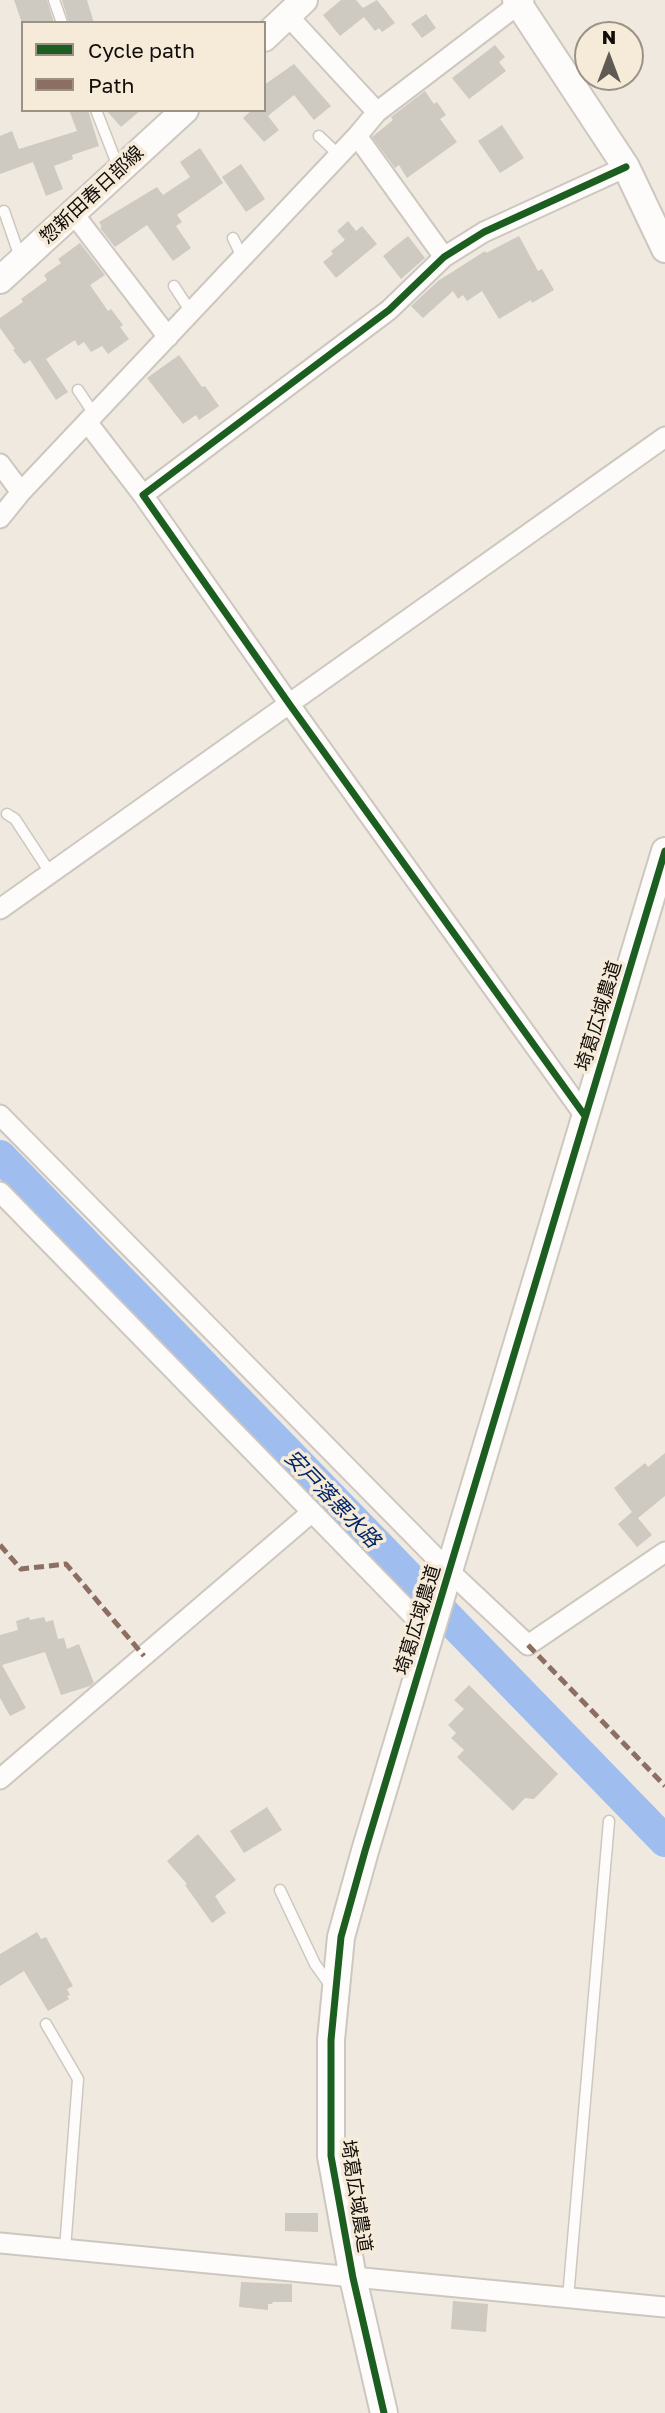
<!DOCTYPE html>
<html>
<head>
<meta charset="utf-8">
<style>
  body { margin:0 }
  #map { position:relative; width:665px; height:2413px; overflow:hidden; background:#f0e9df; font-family:"Golos Text",sans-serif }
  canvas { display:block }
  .legend { position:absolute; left:21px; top:21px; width:245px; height:91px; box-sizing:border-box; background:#f6ead9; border:2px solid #9a9285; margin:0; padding:9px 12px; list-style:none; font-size:21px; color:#110d08 }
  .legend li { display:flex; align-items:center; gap:14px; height:35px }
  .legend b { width:35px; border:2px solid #9a9285 }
  .north { position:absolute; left:574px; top:21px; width:70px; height:70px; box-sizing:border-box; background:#f6ead9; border:2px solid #9a9285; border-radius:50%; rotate:0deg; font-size:19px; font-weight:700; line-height:28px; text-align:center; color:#110d08 }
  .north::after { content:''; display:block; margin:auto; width:24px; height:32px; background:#5f5a53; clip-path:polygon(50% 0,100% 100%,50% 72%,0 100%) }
</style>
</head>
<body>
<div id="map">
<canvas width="665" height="2413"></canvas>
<ul class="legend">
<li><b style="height:9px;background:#1b5e20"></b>Cycle path</li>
<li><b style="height:9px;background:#8d6e63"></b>Path</li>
</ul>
<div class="north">N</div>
</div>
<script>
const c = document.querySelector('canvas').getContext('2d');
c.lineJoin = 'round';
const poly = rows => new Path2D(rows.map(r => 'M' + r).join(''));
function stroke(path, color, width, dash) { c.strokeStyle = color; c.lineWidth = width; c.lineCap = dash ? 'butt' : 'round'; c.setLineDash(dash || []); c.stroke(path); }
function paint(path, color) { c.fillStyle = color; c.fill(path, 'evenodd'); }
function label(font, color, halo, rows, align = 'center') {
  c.font = font + ' "Golos Text","Noto Sans JP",sans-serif'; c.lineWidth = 7; c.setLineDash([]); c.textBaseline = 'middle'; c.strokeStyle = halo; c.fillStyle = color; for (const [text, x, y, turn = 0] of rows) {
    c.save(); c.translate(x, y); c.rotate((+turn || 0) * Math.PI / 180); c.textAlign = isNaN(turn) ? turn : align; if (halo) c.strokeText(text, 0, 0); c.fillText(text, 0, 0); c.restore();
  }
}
stroke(poly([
  [0,1156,665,1841]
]), '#9fbeef', 32);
paint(poly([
  [14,0,47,0,54,23,22,23],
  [62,0,87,0,94,23,69,23],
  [341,0,356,0,363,8,377,0,395,23,382,32,379,28,375,31,364,17,340,36,323,15],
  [426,14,436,28,422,38,411,24],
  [495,45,505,57,499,62,506,71,469,99,452,78],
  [294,64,331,106,314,120,294,95,268,116,279,130,264,142,243,118,252,110,262,110,264,112,264,85],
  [425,91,434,104,437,102,446,115,440,119,457,142,407,178,399,165,395,168,372,137,393,120,391,117],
  [69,110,88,110,99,146,72,155,73,159,54,166,63,189,46,196,33,162,0,174,0,136,12,131,19,149,77,131],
  [106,110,141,110,121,127],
  [502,125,524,158,500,173,478,141],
  [200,148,223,183,177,215,182,222,176,226,191,248,173,261,147,225,115,247,100,228,102,227,99,222,157,187,163,195,190,177,180,162],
  [241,164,265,199,246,212,222,177],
  [348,221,356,231,362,226,377,244,336,278,323,262,333,254,331,251,345,240,337,231],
  [408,236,425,258,401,279,383,256],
  [519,236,538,271,542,269,554,290,532,303,531,300,499,319,482,291,467,301,463,295,458,299,453,291,423,318,411,306,438,281,485,251,486,253],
  [80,243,105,275,90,285,108,311,111,309,123,325,120,327,129,339,108,354,102,346,91,352,84,342,78,346,75,340,46,359,68,392,56,400,30,360,24,364,13,350,15,349,0,328,0,318,23,302,21,299,47,280,44,275,61,263,58,259],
  [179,355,202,387,205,386,219,406,199,420,196,415,183,424,147,378],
  [665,1453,665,1496,638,1518,652,1535,637,1547,618,1524,632,1512,614,1488,645,1463,648,1467],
  [29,1617,30,1620,44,1617,46,1622,53,1620,58,1639,64,1638,67,1649,79,1644,94,1683,90,1686,61,1695,45,1652,2,1665,26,1708,10,1716,0,1698,0,1635,18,1630,16,1621],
  [469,1685,558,1774,534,1799,525,1798,513,1811,457,1757,464,1750,451,1738,456,1733,448,1725,464,1709,454,1700],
  [267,1807,282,1830,244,1853,230,1831],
  [198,1834,236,1880,215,1896,226,1913,212,1923,185,1885,187,1884,167,1861],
  [37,1932,41,1939,46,1937,73,1986,67,1989,70,1995,67,1996,69,1999,48,2011,24,1971,0,1986,0,1954],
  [285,2213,318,2213,318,2232,285,2231],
  [241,2282,292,2284,292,2302,273,2302,272,2304,268,2304,268,2310,239,2307],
  [453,2301,488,2304,486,2332,451,2329]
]), '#cec9c1');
const lane = poly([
  [54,0,62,23],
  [96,110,119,169],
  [319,136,339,155],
  [4,211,20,257],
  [233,238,242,257],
  [174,286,191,312],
  [78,390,94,414],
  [7,814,15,819,51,874],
  [280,1890,315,1964,330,1985],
  [46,2024,78,2079,65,2249],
  [568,2298,609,1821]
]);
const street = poly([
  [288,16,377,112],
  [357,136,444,257],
  [73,213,168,337],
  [87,422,143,495],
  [0,464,21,492],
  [0,518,21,492,357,136,377,112,524,0],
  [0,909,665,437],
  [0,1115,449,1571,528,1645,665,1552],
  [585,1116,290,705,143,495,389,310,444,257,484,232,626,167],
  [0,1192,431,1634],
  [0,1779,312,1512],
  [0,2243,665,2307]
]);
const secondary = poly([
  [516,0,626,167,665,249],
  [264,38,304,0],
  [0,280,185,110],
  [384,2413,353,2278,331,2156,331,2040,341,1937,365,1851,665,851]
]);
stroke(lane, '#cdc7c0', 13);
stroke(street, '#cdc7c0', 23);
stroke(secondary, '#cdc7c0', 30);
stroke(lane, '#fdfcfa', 10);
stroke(street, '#fdfcfa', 19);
stroke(secondary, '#fdfcfa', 26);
stroke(poly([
  [0,1545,21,1569,66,1564,144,1656],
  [528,1645,665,1786]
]), '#8d6e63', 5, [10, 5]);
stroke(poly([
  [585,1116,290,705,143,495,389,310,444,257,484,232,626,167],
  [384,2413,353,2278,331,2156,331,2040,341,1937,365,1851,665,851]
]), '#1b5e20', 7);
label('19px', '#110d08', '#f6ead9', [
  ["惣新田春日部線",92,195,-43],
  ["埼葛広域農道",599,1016,-73],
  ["埼葛広域農道",418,1620,-73],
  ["埼葛広域農道",356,2196,81]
]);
label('italic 21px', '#002868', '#f6ead9', [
  ["安戸落悪水路",332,1499,46]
]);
</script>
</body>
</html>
